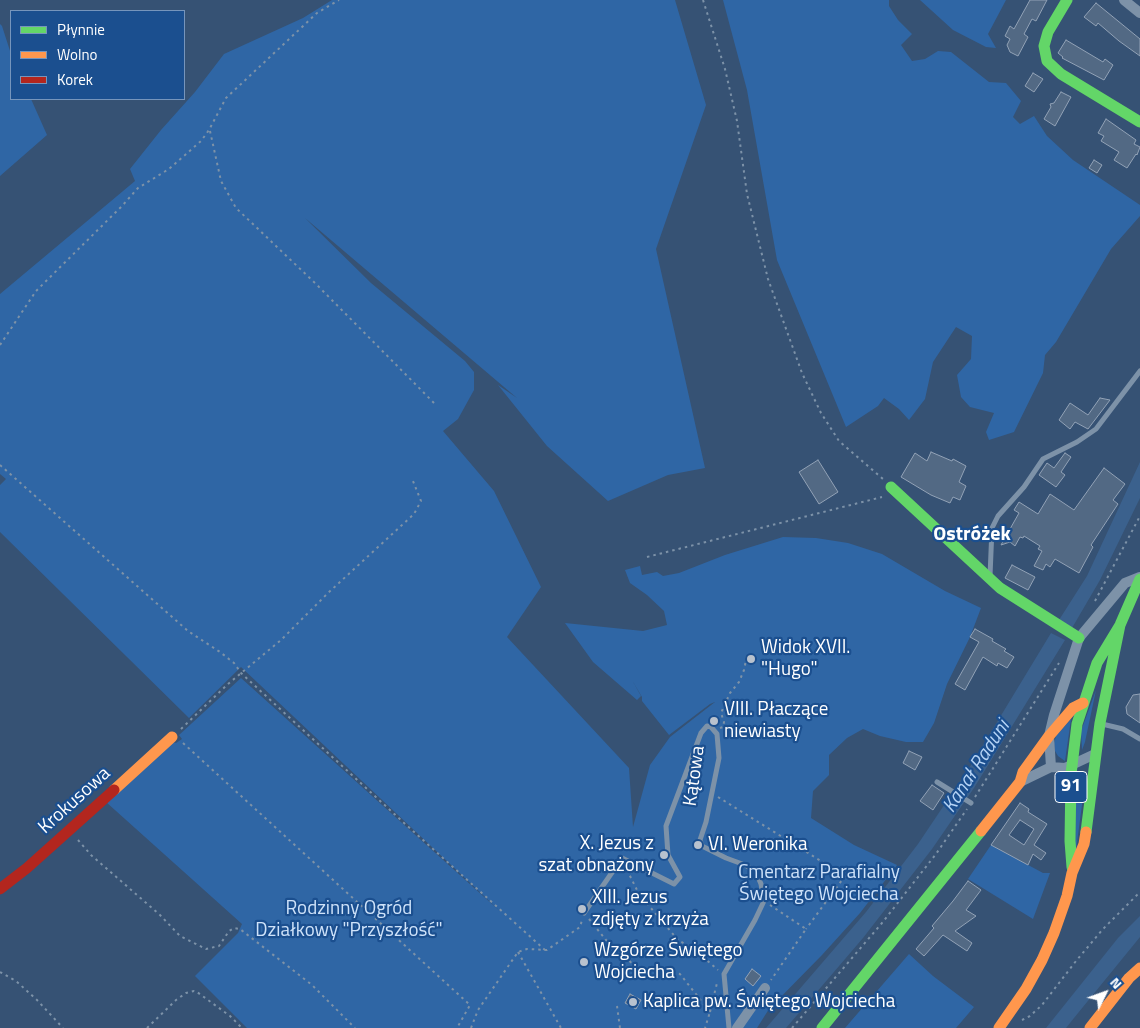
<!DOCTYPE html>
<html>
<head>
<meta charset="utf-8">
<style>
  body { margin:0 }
  #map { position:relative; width:1140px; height:1028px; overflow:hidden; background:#365274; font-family:"Titillium Web",sans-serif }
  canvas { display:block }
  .legend { position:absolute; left:10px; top:10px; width:175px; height:90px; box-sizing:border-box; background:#1b4f8f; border:1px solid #7695bc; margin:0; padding:6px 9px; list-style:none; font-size:15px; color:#fff }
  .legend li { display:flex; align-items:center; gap:10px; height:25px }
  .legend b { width:25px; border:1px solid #7695bc }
  .north { position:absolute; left:1080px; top:968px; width:50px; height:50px; -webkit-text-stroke:4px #1b4f8f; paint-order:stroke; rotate:48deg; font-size:14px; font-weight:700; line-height:20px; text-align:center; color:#fff }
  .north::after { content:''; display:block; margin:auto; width:18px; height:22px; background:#fff; clip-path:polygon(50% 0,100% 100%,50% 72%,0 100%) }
</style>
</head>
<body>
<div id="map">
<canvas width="1140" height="1028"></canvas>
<ul class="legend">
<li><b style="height:6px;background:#63d668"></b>Płynnie</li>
<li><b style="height:6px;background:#ff974d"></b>Wolno</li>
<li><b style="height:6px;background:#b3261e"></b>Korek</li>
</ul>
<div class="north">N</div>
</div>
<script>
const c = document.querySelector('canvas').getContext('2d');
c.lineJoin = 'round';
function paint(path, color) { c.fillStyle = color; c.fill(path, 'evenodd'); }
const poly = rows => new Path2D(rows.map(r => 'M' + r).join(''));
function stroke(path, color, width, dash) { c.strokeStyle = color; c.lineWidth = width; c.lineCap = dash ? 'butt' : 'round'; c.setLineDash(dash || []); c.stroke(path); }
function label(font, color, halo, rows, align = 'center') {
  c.font = font + ' "Titillium Web",sans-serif'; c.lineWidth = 4.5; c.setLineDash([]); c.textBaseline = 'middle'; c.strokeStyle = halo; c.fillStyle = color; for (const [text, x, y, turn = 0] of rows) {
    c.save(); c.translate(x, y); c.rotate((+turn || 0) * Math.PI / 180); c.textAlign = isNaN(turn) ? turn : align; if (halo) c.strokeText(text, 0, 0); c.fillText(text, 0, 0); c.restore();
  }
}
paint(poly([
  [332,0,675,0,706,105,656,249,705,468,668,475,608,501,547,446,498,385,517,398,305,218,371,283,465,361,474,372,474,390,458,419,443,431,494,491,541,587,507,637,629,768,633,827,650,765,670,737,715,702,710,704,669,735,642,701,642,697,632,680,641,696,637,700,593,662,565,623,643,631,667,625,664,611,647,595,630,583,625,570,640,566,642,575,657,572,663,576,679,573,725,555,783,537,816,538,848,543,882,554,945,591,981,608,970,637,947,684,934,723,923,742,906,742,880,736,863,729,847,738,829,755,829,775,813,791,811,818,854,845,897,865,860,913,822,955,769,1009,757,1028,247,1028,195,976,238,933,242,924,106,802,172,742,176,743,182,739,179,735,241,678,502,913,241,667,189,718,0,532,0,485,6,479,0,474,0,294,135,181,130,169,161,130,195,92,224,54,303,18],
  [723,0,889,0,889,6,898,20,912,34,901,45,912,61,925,59,938,51,951,52,989,82,1006,83,1021,101,1013,117,1020,124,1034,116,1047,136,1073,160,1140,205,1140,216,1111,249,1056,342,1045,355,1043,373,1014,432,989,440,986,432,994,413,970,407,961,397,957,375,971,359,972,336,956,327,933,362,925,399,909,420,899,409,884,398,878,406,846,427,777,260,747,90],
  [920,0,1006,0,988,34,996,48,986,47,953,30],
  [0,24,2,26,11,54,11,99,31,99,47,135,0,176],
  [1096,690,1085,742,1082,750,1081,731],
  [1071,719,1065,761,1058,756,1055,751,1054,743,1056,736],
  [1086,774,1075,858,1076,776],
  [991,845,1043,873,1050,873,1033,919,968,879],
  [909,954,933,976,974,1007,956,1028,845,1028]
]), '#2f66a5');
paint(poly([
  [1140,462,1140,498,1100,580,1072,628,1059,620,1087,576],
  [1051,633,1065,640,974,788,932,849,863,938,786,1028,766,1028,866,912,918,844,971,765],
  [1140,916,1140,937,1074,1018,1066,1028,1046,1028,1118,938]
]), '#3b618d');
const building = poly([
  [1030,0,1047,0,1036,21,1032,19,1024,34,1028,37,1018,56,1010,52,1007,45,1010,39,1005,36,1010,26,1014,29,1030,0],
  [1096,3,1140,39,1140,56,1119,41,1098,23,1096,26,1084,17,1096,3],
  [1066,40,1103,62,1105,59,1113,65,1104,80,1062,58,1063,57,1058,53,1066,40],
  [1033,73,1043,79,1034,92,1025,86,1033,73],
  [1061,92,1071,97,1055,126,1044,119,1051,107,1050,104,1054,103,1061,92],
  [1106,119,1136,140,1134,144,1140,147,1137,155,1136,154,1127,168,1114,160,1119,152,1101,141,1104,136,1098,133,1106,119],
  [1094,160,1102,165,1097,173,1089,168,1094,160],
  [1100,398,1110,400,1088,429,1075,422,1070,429,1059,420,1070,403,1088,415,1100,398],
  [931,452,952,461,953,459,966,466,959,482,966,486,960,500,953,497,950,503,931,495,901,477,915,453,927,461,931,452],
  [1065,453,1071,457,1061,472,1065,475,1056,487,1039,475,1047,463,1054,468,1065,453],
  [818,460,838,492,819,504,799,472,818,460],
  [1104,468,1125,484,1113,500,1118,504,1091,545,1093,547,1079,573,1055,559,1050,567,1046,564,1043,570,1034,566,1042,551,1038,549,1040,546,1024,536,1023,538,1020,537,1015,546,1010,542,1001,545,1019,513,1014,510,1019,502,1038,514,1050,494,1074,510,1104,468],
  [1012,565,1035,577,1028,590,1005,578,1012,565],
  [975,629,993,639,992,641,1006,649,1004,651,1014,657,1007,668,998,663,997,666,983,657,965,690,955,684,979,642,970,637,975,629],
  [1140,694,1140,723,1127,714,1126,707,1133,695,1140,694],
  [909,751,922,757,915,770,903,763,909,751],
  [932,785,944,793,933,810,920,801,932,785],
  [1020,803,1029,809,1028,812,1047,824,1034,845,1046,853,1041,860,1033,854,1028,865,991,845,1020,803],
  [1020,820,1034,829,1024,845,1009,835,1020,820],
  [968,881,981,890,966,910,976,916,955,931,972,943,967,951,943,935,924,956,916,949,934,928,932,926,953,901,968,881],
  [752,969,761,976,753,986,745,979,752,969],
  [630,994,641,1000,636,1009,625,1003,630,994]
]);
paint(building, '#526984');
stroke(building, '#92a2b6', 1);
stroke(poly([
  [703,0,725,69,737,121,747,194,768,279,802,373,821,413,839,441,883,479],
  [210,131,221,181,236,208,316,284,436,405],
  [0,345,36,291,122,206,138,188,169,169,201,141,209,130,226,98,317,13,339,0],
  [0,465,188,631,220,652,234,663,241,673,403,822,545,950],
  [647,557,882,497],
  [1095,601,1140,516],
  [720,728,723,727,724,722,721,713,730,693,739,682,744,670,747,655],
  [181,729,228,684,281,640,328,593,414,514,421,501,413,481],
  [183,743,470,1005,457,1028],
  [718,797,845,876,806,929],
  [975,797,1059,663],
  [78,840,91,855,160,915,180,936,206,949,219,946,229,931,234,928,240,929,312,985,355,1028],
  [627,870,639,894,678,940,695,950,718,970],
  [770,905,806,929,771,980],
  [589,919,606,940,635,966,680,974,710,1012,705,1028],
  [518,952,561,1028],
  [0,972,16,981,37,1000,63,1028],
  [617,1006,620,1028],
  [710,1012,717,983],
  [1022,1020,1030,1016,1042,1005,1076,961,1103,929,1140,892],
  [147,1028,176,1000,186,993,194,991,197,992,230,1016,242,1028],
  [471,1028,478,1010,518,952,527,949,547,950,580,927,582,920],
  [792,1028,882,923,936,854,967,809]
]), '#7d92a8', 2, [2.5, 4]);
stroke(poly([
  [990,576,992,528,998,516,1024,487,1043,459,1077,442,1096,429,1140,371],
  [1102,724,1123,729,1140,739],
  [937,782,971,803],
  [584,913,622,858,674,884,680,877,668,855,666,826,701,733,707,726,711,727,717,734,719,758,706,822,700,840,702,846,726,858,745,865,756,872,761,884,764,901,755,920,724,974,729,1028]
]), '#7d92a8', 5);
stroke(poly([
  [1124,0,1140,13],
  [1051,767,1049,736,1054,715,1079,638,1125,583,1140,577],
  [1020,782,1051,767,1065,768,1095,754],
  [737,1028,765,988]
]), '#7d92a8', 10);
stroke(poly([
  [1067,0,1048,32,1044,46,1047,61,1061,74,1140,122],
  [891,487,1000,588,1079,638],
  [1086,832,1100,723,1120,625],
  [1072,867,1070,841,1071,774,1077,724,1097,663,1120,625,1140,579],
  [822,1028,981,831]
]), '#63d668', 11);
stroke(poly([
  [114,790,172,737],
  [981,831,1020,782,1023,772,1049,736,1073,708,1083,703],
  [999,1028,1026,989,1042,960,1054,933,1067,896,1072,873,1084,844,1086,832],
  [1090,1028,1129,978,1140,968]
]), '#ff974d', 11);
stroke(poly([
  [0,889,27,868,114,790]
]), '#b3261e', 11);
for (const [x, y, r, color] of [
  [751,659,5,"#b9c2ce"],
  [714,721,5,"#b9c2ce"],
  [698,845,5,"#b9c2ce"],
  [664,855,5,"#b9c2ce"],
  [582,909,5,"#b9c2ce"],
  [584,962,5,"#b9c2ce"],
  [633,1002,5,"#b9c2ce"]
]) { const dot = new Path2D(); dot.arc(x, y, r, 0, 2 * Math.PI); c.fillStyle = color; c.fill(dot); stroke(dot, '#1b4f8f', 2); }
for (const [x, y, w] of [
  [1071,787,32]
]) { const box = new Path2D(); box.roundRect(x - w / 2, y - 15.5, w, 31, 4); c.fillStyle = '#1b4f8f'; c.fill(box); stroke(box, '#fff', 1); }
label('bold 18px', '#fff', null, [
  ["91",1071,787]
]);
label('19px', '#fff', '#1b4f8f', [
  ["Widok XVII.",761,648],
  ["\"Hugo\"",761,670],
  ["VIII. Płaczące",724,710],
  ["niewiasty",724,732],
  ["X. Jezus z",654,844,"right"],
  ["szat obnażony",654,866,"right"],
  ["VI. Weronika",708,845],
  ["XIII. Jezus",592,898],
  ["zdjęty z krzyża",592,920],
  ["Wzgórze Świętego",594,951],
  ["Wojciecha",594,973],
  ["Kaplica pw. Świętego Wojciecha",643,1002]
], 'left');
label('19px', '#fff', '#1b4f8f', [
  ["Kątowa",695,776,-82],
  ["Krokusowa",75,801,-42]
]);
label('19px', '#cfe3fa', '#1b4f8f', [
  ["Cmentarz Parafialny",819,873],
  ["Świętego Wojciecha",819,895],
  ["Rodzinny Ogród",349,909],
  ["Działkowy \"Przyszłość\"",349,931]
]);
label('bold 20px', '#fff', '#1b4f8f', [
  ["Ostróżek",972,535]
]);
label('italic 20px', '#b5d3f5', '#1b4f8f', [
  ["Kanał Raduni",977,767,-57]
]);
</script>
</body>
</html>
